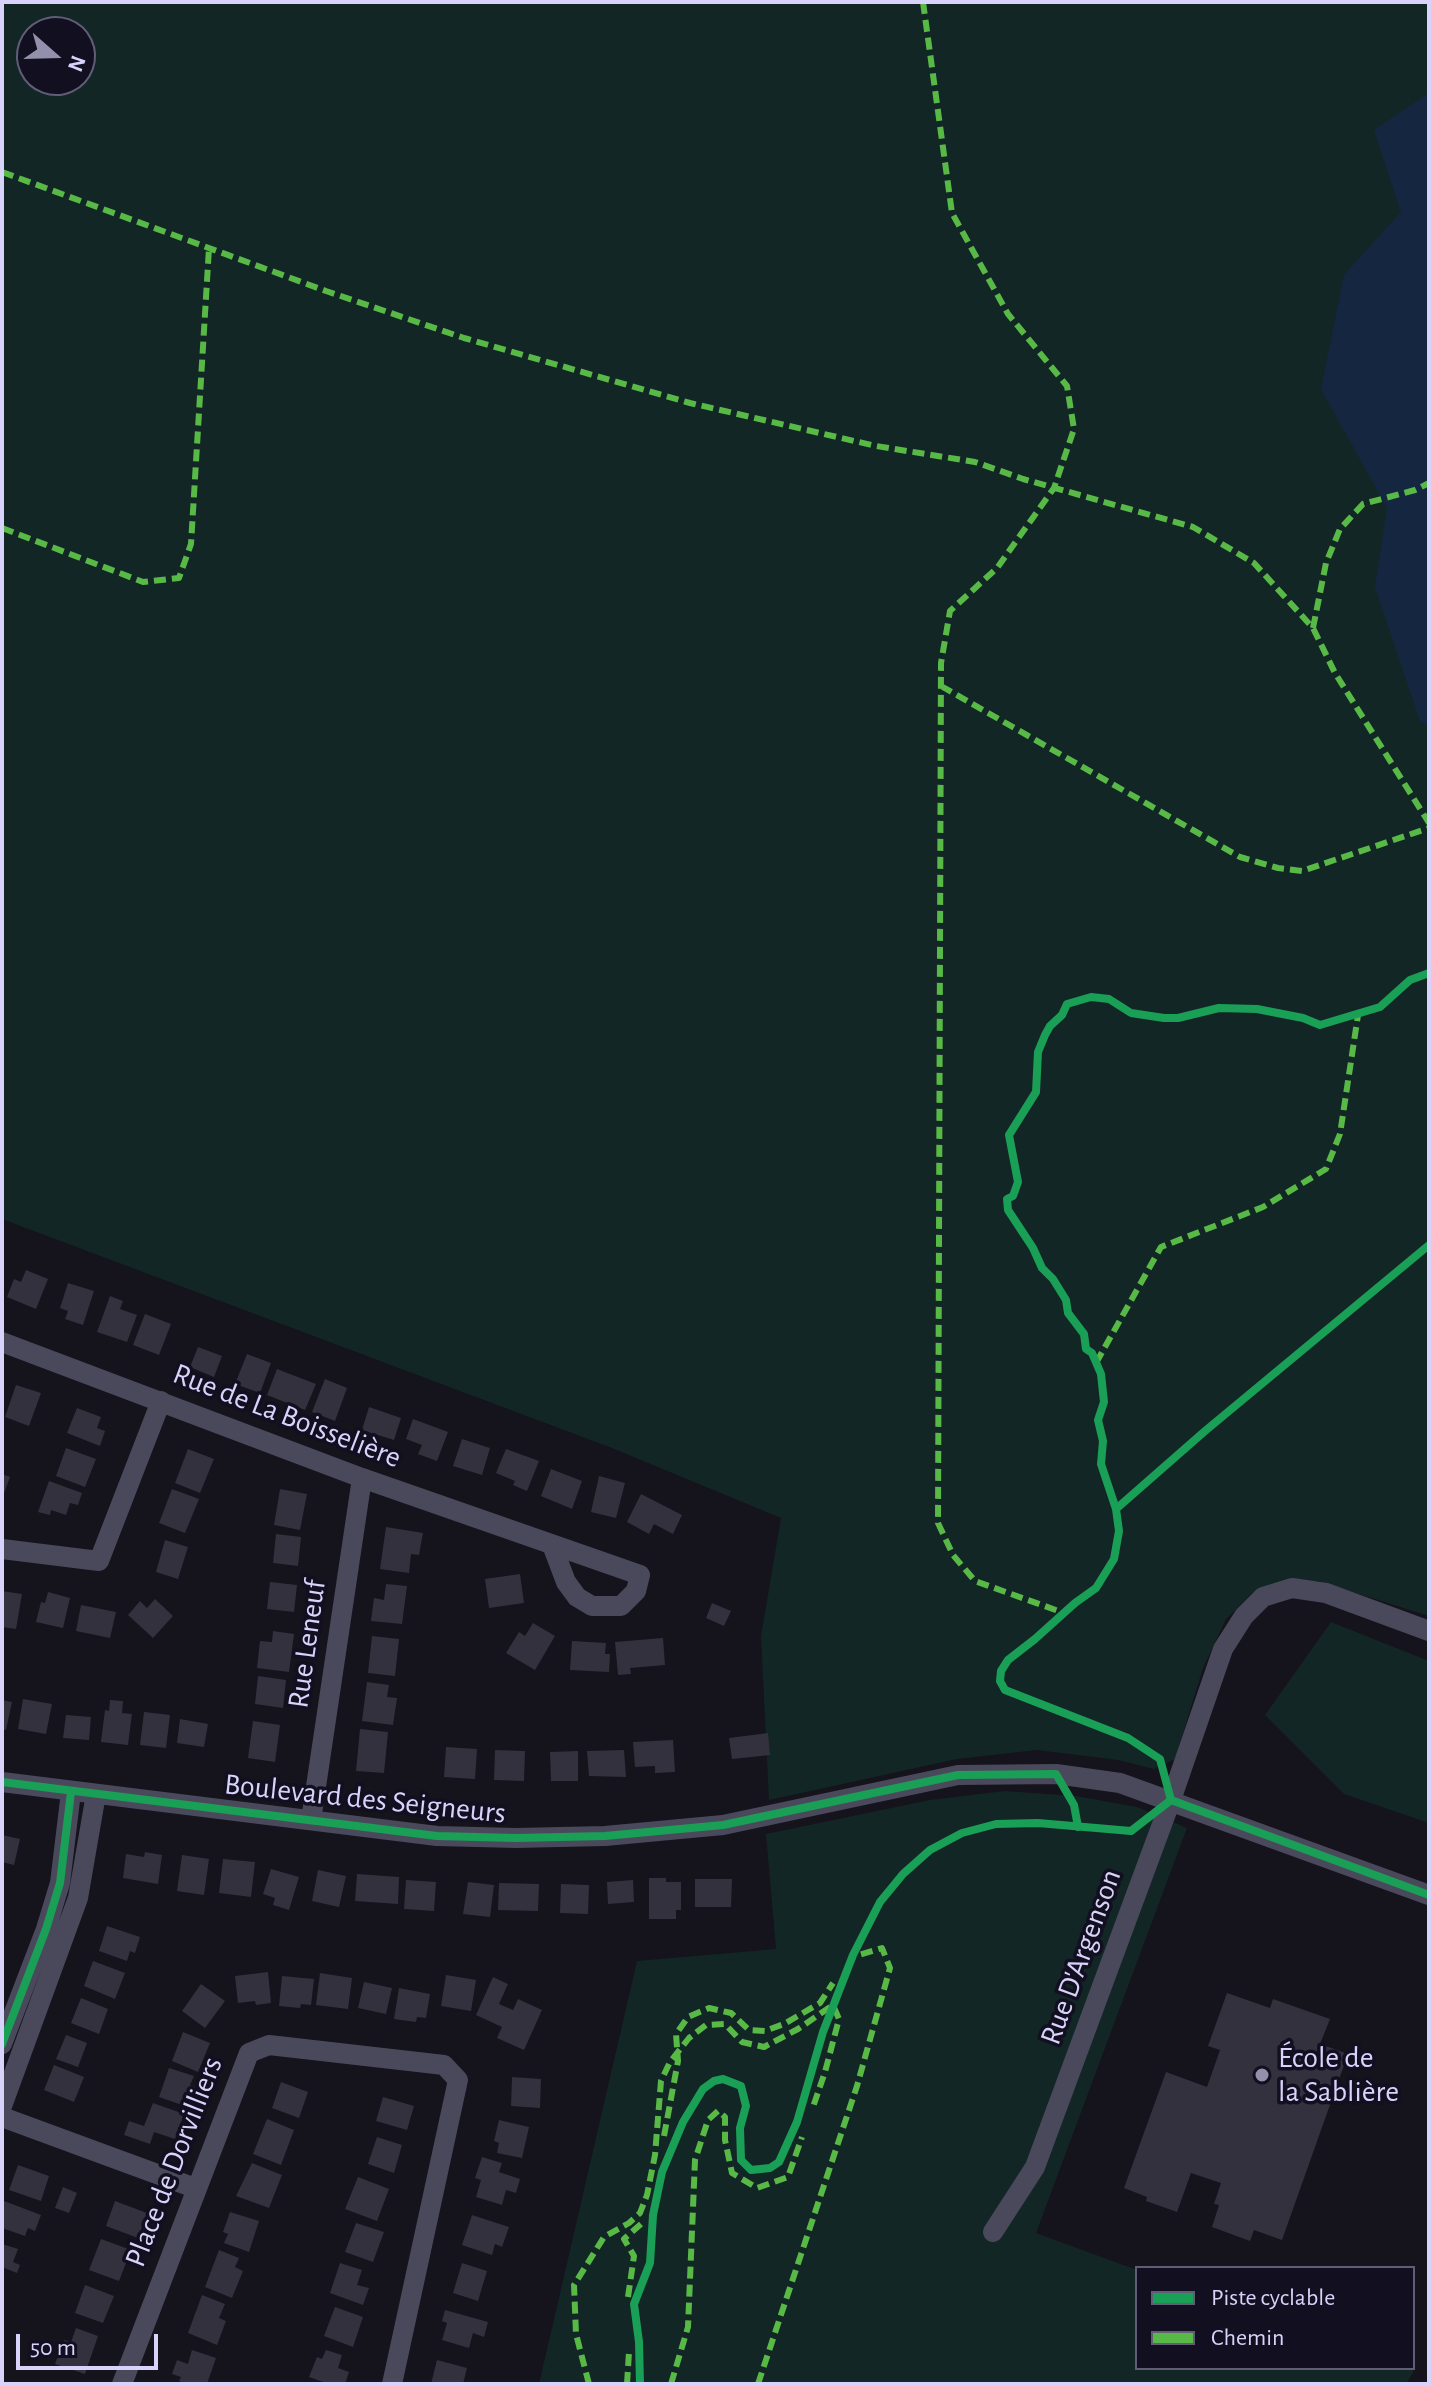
<!DOCTYPE html>
<html>
<head>
<meta charset="utf-8">
<style>
  body { margin:0 }
  #map { position:relative; width:1431px; height:2386px; overflow:hidden; background:#15131c; font-family:"Alegreya Sans",sans-serif }
  canvas { display:block }
  .frame { position:absolute; inset:0; border:4px solid #d7d3fa; pointer-events:none }
  .legend { position:absolute; left:1135px; top:2266px; width:280px; height:104px; box-sizing:border-box; background:#120f20; border:2px solid #615d77; margin:0; padding:10px 14px; list-style:none; font-size:24px; color:#d7d3fa }
  .legend li { display:flex; align-items:center; gap:16px; height:40px }
  .legend b { width:40px; border:2px solid #615d77 }
  .north { position:absolute; left:16px; top:16px; width:80px; height:80px; box-sizing:border-box; background:#120f20; border:2px solid #615d77; border-radius:50%; rotate:110deg; font-size:22px; font-weight:700; line-height:32px; text-align:center; color:#d7d3fa }
  .north::after { content:''; display:block; margin:auto; width:28px; height:36px; background:#9390ac; clip-path:polygon(50% 0,100% 100%,50% 72%,0 100%) }
  .scale { position:absolute; left:16px; top:2334px; width:142px; height:36px; box-sizing:border-box; border:4px solid #d7d3fa; border-top:0; padding-left:10px; font-size:24px; line-height:28px; white-space:nowrap; color:#d7d3fa; -webkit-text-stroke:6px #120f20; paint-order:stroke }
</style>
</head>
<body>
<div id="map">
<canvas width="1431" height="2386"></canvas>
<div class="frame"></div>
<ul class="legend">
<li><b style="height:10px;background:#1a9f57"></b>Piste cyclable</li>
<li><b style="height:10px;background:#58b947"></b>Chemin</li>
</ul>
<div class="north">N</div>
<div class="scale">50 m</div>
</div>
<script>
const c = document.querySelector('canvas').getContext('2d');
c.lineJoin = 'round';
function paint(path, color) { c.fillStyle = color; c.fill(path, 'evenodd'); }
const poly = rows => new Path2D(rows.map(r => 'M' + r).join(''));
function stroke(path, color, width, dash) { c.strokeStyle = color; c.lineWidth = width; c.lineCap = dash ? 'butt' : 'round'; c.setLineDash(dash || []); c.stroke(path); }
function label(font, color, halo, rows, align = 'center') {
  c.font = font + ' "Alegreya Sans",sans-serif'; c.lineWidth = 7; c.setLineDash([]); c.textBaseline = 'middle'; c.strokeStyle = halo; c.fillStyle = color; for (const [text, x, y, turn = 0] of rows) {
    c.save(); c.translate(x, y); c.rotate((+turn || 0) * Math.PI / 180); c.textAlign = isNaN(turn) ? turn : align; if (halo) c.strokeText(text, 0, 0); c.fillText(text, 0, 0); c.restore();
  }
}
paint(poly([
  [2,2,1429,2,1429,1616,1318,1581,1280,1583,1253,1592,1226,1619,1203,1668,1175,1759,1154,1769,1118,1760,1037,1750,957,1759,769,1800,761,1636,781,1518,612,1448,2,1219],
  [32,32,80,32,80,80,32,80],
  [1331,1622,1429,1661,1429,1823,1344,1794,1265,1715],
  [1005,1791,1076,1796,1137,1807,1187,1828,1036,2233,1137,2270,1137,2368,1407,2368,1414,2371,1406,2384,539,2384,637,1961,776,1949,766,1834,930,1800]
]), '#132626');
paint(poly([
  [1429,93,1429,726,1420,721,1375,587,1387,508,1321,389,1344,275,1401,212,1374,130]
]), '#152640');
paint(poly([
  [26,1270,48,1279,36,1309,7,1297,14,1279,21,1282],
  [68,1283,94,1291,83,1325,65,1319,68,1311,60,1308],
  [110,1296,123,1301,120,1309,137,1315,127,1342,97,1332],
  [145,1314,171,1324,159,1355,133,1345],
  [198,1347,222,1356,214,1377,190,1367],
  [247,1354,271,1363,260,1393,235,1384],
  [277,1369,316,1384,305,1410,267,1395],
  [325,1379,347,1388,335,1421,312,1412],
  [16,1385,41,1393,29,1426,5,1417],
  [369,1407,401,1418,394,1440,362,1430],
  [77,1408,101,1417,97,1428,105,1431,100,1446,67,1433],
  [413,1419,448,1432,437,1461,418,1454,422,1445,406,1439],
  [462,1439,490,1448,482,1475,453,1466],
  [66,1448,96,1459,85,1487,56,1476],
  [188,1449,214,1459,200,1493,175,1483],
  [506,1449,539,1461,527,1491,513,1485,515,1481,496,1473],
  [551,1469,582,1481,572,1509,541,1496],
  [2,1474,10,1477,2,1499],
  [599,1476,625,1483,616,1518,591,1512],
  [49,1481,82,1493,78,1505,70,1503,66,1515,51,1510,50,1515,38,1512],
  [172,1489,199,1499,185,1533,159,1523],
  [280,1489,307,1494,300,1530,274,1525],
  [641,1494,682,1515,673,1534,654,1524,649,1534,627,1522],
  [386,1527,423,1533,419,1555,411,1554,409,1573,380,1569],
  [276,1534,301,1537,298,1566,273,1563],
  [165,1540,188,1547,178,1579,156,1572],
  [520,1574,524,1603,489,1608,485,1579],
  [270,1582,297,1585,294,1612,267,1609],
  [386,1584,407,1586,402,1624,371,1621,374,1598,384,1600],
  [2,1591,22,1594,16,1629,2,1627],
  [48,1592,70,1598,63,1628,36,1622,41,1602,45,1603],
  [155,1599,173,1616,153,1638,128,1615,140,1601,147,1608],
  [712,1603,731,1611,724,1626,706,1618],
  [81,1605,116,1612,110,1638,76,1631],
  [533,1623,555,1636,535,1670,506,1653,519,1632,525,1636],
  [273,1631,294,1634,289,1672,257,1668,260,1641,272,1642],
  [372,1636,399,1639,395,1676,368,1673],
  [663,1638,665,1665,630,1668,631,1674,618,1675,615,1642],
  [572,1641,606,1643,605,1654,610,1654,609,1672,570,1670],
  [258,1676,286,1680,283,1708,255,1704],
  [367,1682,389,1685,387,1697,397,1698,393,1725,362,1721],
  [23,1699,52,1704,46,1734,18,1729],
  [2,1700,12,1702,6,1730,2,1729],
  [110,1700,123,1701,122,1713,132,1714,128,1745,101,1742,105,1710,109,1711],
  [144,1712,170,1715,166,1748,140,1745],
  [66,1715,91,1717,89,1740,63,1738],
  [180,1719,208,1724,204,1747,177,1743],
  [253,1721,280,1725,275,1762,248,1758],
  [360,1729,388,1732,384,1773,356,1771],
  [768,1733,770,1755,732,1759,729,1738],
  [673,1740,675,1772,655,1773,655,1766,635,1767,633,1742],
  [446,1747,477,1749,475,1779,444,1777],
  [495,1750,525,1751,524,1781,494,1780],
  [624,1750,626,1777,589,1776,587,1751],
  [578,1751,578,1781,551,1781,550,1752],
  [2,1835,20,1839,14,1865,2,1862],
  [145,1852,162,1855,158,1884,123,1878,126,1854,144,1857],
  [182,1855,209,1859,204,1895,177,1891],
  [223,1859,255,1862,251,1897,219,1893],
  [271,1869,299,1877,289,1910,273,1905,275,1898,263,1894],
  [318,1870,346,1876,339,1907,312,1901],
  [357,1874,399,1877,398,1904,355,1901],
  [649,1878,666,1878,666,1882,681,1882,681,1910,676,1910,676,1919,649,1919],
  [695,1879,732,1879,731,1907,695,1907],
  [406,1880,436,1882,434,1911,404,1909],
  [633,1880,634,1902,608,1904,607,1882],
  [468,1882,494,1885,490,1917,463,1914],
  [499,1883,539,1884,538,1911,498,1910],
  [561,1884,589,1885,588,1914,560,1913],
  [107,1926,140,1937,135,1953,130,1951,127,1961,99,1951],
  [93,1961,125,1973,115,1999,84,1986],
  [268,1972,271,2003,256,2005,255,2001,238,2003,235,1976],
  [320,1973,352,1978,348,2009,316,2005],
  [446,1975,476,1980,471,2011,441,2006],
  [282,1976,314,1979,311,2005,301,2004,300,2008,279,2006],
  [493,1977,508,1984,499,2004,513,2010,518,1999,542,2010,524,2050,497,2038,502,2027,476,2015],
  [364,1982,392,1988,386,2014,358,2008],
  [201,1984,225,2001,205,2028,182,2011],
  [399,1988,430,1994,426,2018,417,2017,416,2022,394,2019],
  [1227,1993,1270,2008,1273,1999,1330,2019,1320,2044,1348,2054,1282,2240,1254,2230,1250,2241,1212,2227,1219,2205,1214,2204,1221,2183,1191,2173,1177,2212,1146,2201,1147,2197,1124,2188,1166,2072,1207,2087,1220,2050,1208,2046],
  [81,1998,108,2009,99,2034,71,2023],
  [183,2032,210,2043,198,2072,172,2061],
  [66,2035,87,2043,78,2067,56,2059],
  [54,2065,84,2077,74,2102,44,2090],
  [169,2068,194,2076,190,2085,195,2087,188,2107,159,2097],
  [512,2077,541,2079,540,2108,511,2106],
  [281,2082,308,2092,299,2118,272,2108],
  [383,2097,414,2106,407,2130,376,2121],
  [153,2103,184,2114,175,2139,154,2132,150,2144,124,2135,129,2121,144,2126],
  [267,2119,294,2130,281,2165,253,2154],
  [499,2120,529,2127,522,2158,497,2153,499,2143,494,2141],
  [377,2137,402,2145,394,2173,368,2164],
  [482,2157,502,2163,499,2172,520,2179,516,2193,506,2190,502,2205,476,2197,481,2180,475,2178],
  [252,2163,282,2175,269,2208,236,2196],
  [18,2165,49,2176,41,2201,9,2190],
  [358,2177,389,2189,377,2221,345,2209],
  [63,2187,77,2193,69,2213,55,2208],
  [4,2201,41,2215,35,2231,28,2228,25,2236,2,2228],
  [115,2201,147,2213,138,2238,106,2226],
  [230,2212,259,2221,249,2252,224,2243,228,2234,223,2232],
  [472,2215,509,2227,502,2247,495,2244,492,2255,462,2245],
  [356,2223,384,2232,373,2262,345,2252],
  [101,2239,131,2250,119,2281,89,2270],
  [2,2244,18,2249,13,2262,20,2265,17,2273,2,2267],
  [219,2250,239,2258,235,2267,243,2271,232,2298,205,2287],
  [340,2263,362,2270,357,2285,369,2288,363,2305,330,2293],
  [462,2263,487,2271,478,2301,453,2293],
  [85,2285,114,2296,103,2323,75,2313],
  [202,2295,225,2304,219,2318,226,2321,217,2345,188,2333],
  [335,2307,363,2317,353,2347,324,2336],
  [445,2310,488,2322,484,2337,473,2333,469,2348,442,2340,447,2323,442,2321],
  [76,2328,98,2336,85,2374,55,2364,64,2340,71,2342],
  [192,2350,216,2358,207,2384,186,2384,179,2381,181,2377,172,2374,177,2360,188,2364],
  [326,2350,342,2355,338,2368,349,2372,345,2384,329,2384,309,2377,317,2357,322,2359],
  [437,2360,467,2368,463,2384,431,2384]
]), '#33313e');
stroke(poly([
  [2,1342,362,1478,640,1575,636,1591,621,1606,592,1606,577,1597,566,1582,552,1545],
  [2,1549,99,1561,161,1401],
  [2,1782,437,1836,516,1838,605,1836,723,1825,958,1775,1056,1774,1120,1783,1429,1895],
  [311,1820,362,1478],
  [2,2044,46,1929,60,1883,71,1792],
  [2,2106,78,1898,96,1794],
  [2,2117,195,2188],
  [993,2232,1035,2167,1171,1800,1223,1649,1244,1616,1263,1597,1292,1588,1326,1593,1429,1631],
  [122,2384,249,2053,269,2045,444,2065,458,2080,392,2384]
]), '#4a495c', 20);
stroke(poly([
  [923,2,952,213,1008,314,1067,386,1074,429,1054,488,997,568,950,611,941,663,938,1523,953,1555,975,1581,1064,1613],
  [2,172,326,291,464,338,690,403,876,446,975,462,1023,479,1193,527,1254,563,1313,628,1335,673,1429,823],
  [2,528,143,582,179,578,191,544,209,248],
  [1313,628,1326,563,1340,529,1363,504,1415,490,1429,483],
  [941,686,1240,857,1278,868,1302,871,1429,828],
  [1096,1363,1161,1247,1263,1207,1326,1169,1340,1134,1358,1015],
  [664,2136,678,2061,676,2034,688,2017,709,2008,731,2013,749,2030,765,2031,784,2024,820,2003,833,1983],
  [628,2297,634,2256,624,2239,641,2224],
  [589,2384,576,2334,574,2285,604,2237,629,2223,640,2213,647,2195,655,2155,661,2081,670,2062,689,2038,706,2025,725,2024,742,2042,764,2047,798,2029,833,2005,839,2019,825,2072,813,2107],
  [627,2384,629,2352],
  [671,2384,688,2327,695,2160,708,2120,718,2111,725,2117,725,2140,732,2173,757,2188,788,2177,802,2137],
  [758,2384,857,2086,890,1968,882,1948,852,1957]
]), '#58b947', 6, [12, 6]);
stroke(poly([
  [1116,1509,1205,1431,1429,1245],
  [2,1782,437,1836,516,1838,605,1836,723,1825,958,1775,1056,1774,1074,1805,1078,1827],
  [1171,1800,1160,1759,1128,1738,1005,1690,1000,1681,1001,1671,1008,1660,1035,1639,1075,1603,1096,1588,1114,1559,1119,1531,1116,1509,1101,1464,1103,1441,1098,1420,1104,1402,1101,1374,1092,1353,1086,1349,1084,1334,1068,1313,1066,1300,1053,1279,1042,1268,1033,1248,1008,1210,1007,1199,1013,1196,1018,1182,1009,1135,1036,1092,1038,1052,1045,1035,1050,1026,1062,1015,1067,1004,1091,997,1109,999,1131,1013,1164,1018,1178,1018,1219,1008,1257,1009,1303,1018,1320,1025,1380,1007,1410,980,1429,973],
  [1171,1800,1429,1895],
  [2,2044,46,1929,60,1883,71,1792],
  [640,2384,639,2342,634,2304,650,2263,653,2215,662,2172,683,2122,703,2089,714,2081,723,2079,741,2086,746,2106,740,2128,741,2160,751,2170,770,2168,779,2162,797,2122,823,2032,853,1955,880,1902,903,1874,930,1850,962,1833,996,1824,1038,1823,1131,1831,1171,1800]
]), '#1a9f57', 8);
for (const [x, y, r, color] of [
  [1262,2075,8,"#9390ac"]
]) { const dot = new Path2D(); dot.arc(x, y, r, 0, 2 * Math.PI); c.fillStyle = color; c.fill(dot); stroke(dot, '#120f20', 3); }
label('30px', '#d7d3fa', '#120f20', [
  ["Rue de La Boisselière",287,1416,21],
  ["Rue Leneuf",307,1644,-82],
  ["Boulevard des Seigneurs",365,1799,6],
  ["Rue D'Argenson",1081,1957,-70],
  ["Place de Dorvilliers",174,2162,-69]
]);
label('30px', '#d7d3fa', '#120f20', [
  ["École de",1278,2058],
  ["la Sablière",1278,2092]
], 'left');
</script>
</body>
</html>
